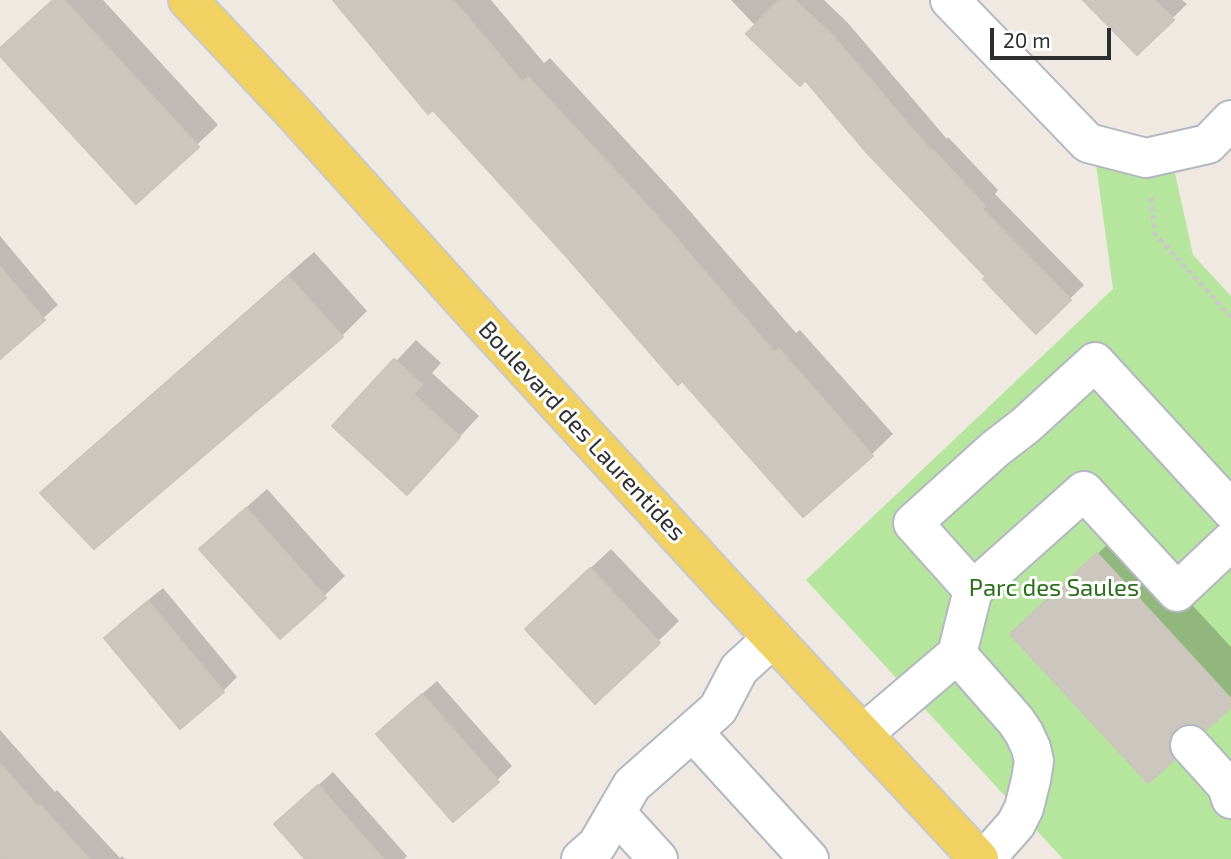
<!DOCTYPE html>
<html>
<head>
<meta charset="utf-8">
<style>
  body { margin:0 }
  #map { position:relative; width:1231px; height:859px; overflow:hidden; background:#efe9e1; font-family:"Exo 2",sans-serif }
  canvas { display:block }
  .scale { position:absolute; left:990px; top:28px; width:121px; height:32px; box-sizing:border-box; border:4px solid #2e2e2e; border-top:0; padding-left:9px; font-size:21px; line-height:24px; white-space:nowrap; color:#2e2e2e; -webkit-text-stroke:5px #fff; paint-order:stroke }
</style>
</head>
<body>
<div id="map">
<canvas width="1231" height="859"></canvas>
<div class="scale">20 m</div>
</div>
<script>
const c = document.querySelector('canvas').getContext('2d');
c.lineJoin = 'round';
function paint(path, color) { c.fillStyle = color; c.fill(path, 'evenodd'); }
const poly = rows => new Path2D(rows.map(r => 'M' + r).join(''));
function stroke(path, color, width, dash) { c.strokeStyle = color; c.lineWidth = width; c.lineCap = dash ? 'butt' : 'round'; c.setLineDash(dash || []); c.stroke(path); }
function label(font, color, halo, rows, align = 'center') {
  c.font = font + ' "Exo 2",sans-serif'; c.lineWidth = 6; c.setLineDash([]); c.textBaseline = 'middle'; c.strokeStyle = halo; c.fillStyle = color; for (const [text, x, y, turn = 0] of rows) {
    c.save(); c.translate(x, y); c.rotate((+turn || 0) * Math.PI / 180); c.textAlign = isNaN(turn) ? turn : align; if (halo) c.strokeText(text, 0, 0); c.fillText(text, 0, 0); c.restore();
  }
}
paint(poly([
  [1096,164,1175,173,1193,255,1231,296,1231,859,1063,859,806,580,1113,289]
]), '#b6e59e');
paint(poly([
  [53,0,103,0,218,125,136,202,0,53,0,50],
  [335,0,491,0,544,63,550,58,675,194,796,333,800,330,893,434,872,454,803,515,683,378,567,255],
  [731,0,824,0,847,22,947,139,948,137,998,190,995,194,1084,285,1036,332,805,78],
  [1086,0,1182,0,1187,4,1137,53],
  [0,236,58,305,0,356],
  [314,252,367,311,342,336,95,546,42,493,67,468],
  [416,340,441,363,432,373,479,416,427,472,335,426],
  [267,489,345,576,281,637,222,529],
  [1123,530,1231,647,1231,704,1198,723,1193,722,1198,733,1172,758,1012,634],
  [611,549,679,621,595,702,547,609],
  [163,588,237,677,223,691,106,638,120,623],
  [437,681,512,766,497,780,392,720],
  [0,730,55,792,57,790,120,858,122,856,125,859,0,859],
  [333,772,407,856,404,859,307,859,291,810]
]), '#0003');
const building = poly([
  [53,0,64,0,199,147,136,204,0,56,0,48,53,0],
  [333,0,453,0,522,82,528,77,655,214,774,352,779,349,873,456,803,517,682,381,678,385,566,256,433,110,428,114,333,0],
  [779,0,794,0,833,36,932,152,933,150,985,206,982,209,1071,300,1036,334,983,279,986,277,868,154,805,80,800,86,746,34,779,0],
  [1083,0,1154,0,1174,20,1137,55,1083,0],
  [0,267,45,320,0,359,0,267],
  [288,276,343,337,94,549,40,493,288,276],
  [394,359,422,385,413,394,460,437,407,495,332,426,394,359],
  [246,508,326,598,280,639,199,549,246,508],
  [1097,553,1231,699,1231,707,1206,730,1197,724,1186,724,1175,729,1169,739,1169,749,1174,760,1148,783,1010,634,1097,553],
  [590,568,660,643,595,704,525,629,590,568],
  [148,601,224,692,180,729,104,638,148,601],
  [422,694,499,782,453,822,376,734,422,694],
  [0,764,38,807,40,805,89,859,0,859,0,764],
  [318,785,383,859,305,859,274,824,318,785]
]);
paint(building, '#cbc7bf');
stroke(building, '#cbc5ba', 2);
const minor = poly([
  [950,0,1088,143,1146,158,1208,144,1231,120],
  [973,590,913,523,995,449,1026,425,1095,362,1231,510],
  [957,654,973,590,1084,491,1177,592,1231,541],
  [693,732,809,859],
  [863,734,957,654,1016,721,1024,733,1031,748,1034,761,1031,780,1024,808,1016,824,985,859],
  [1190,745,1227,786,1231,799],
  [616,813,658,859],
  [581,859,597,845,632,785,718,709,739,669,773,638]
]);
const major = poly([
  [188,0,294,113,486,326,730,592,979,859]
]);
stroke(minor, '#b4b7c1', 42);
stroke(major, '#c9c9c9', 42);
stroke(poly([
  [1151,198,1155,234,1231,317]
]), '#c9c9c9', 4.5, [5, 3.5]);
stroke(minor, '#fff', 38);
stroke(major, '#f2d163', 38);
label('24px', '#2e2e2e', '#fff', [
  ["Boulevard des Laurentides",582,431,47]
]);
label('24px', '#2c6e1b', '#fff', [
  ["Parc des Saules",1054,588]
]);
</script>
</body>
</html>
